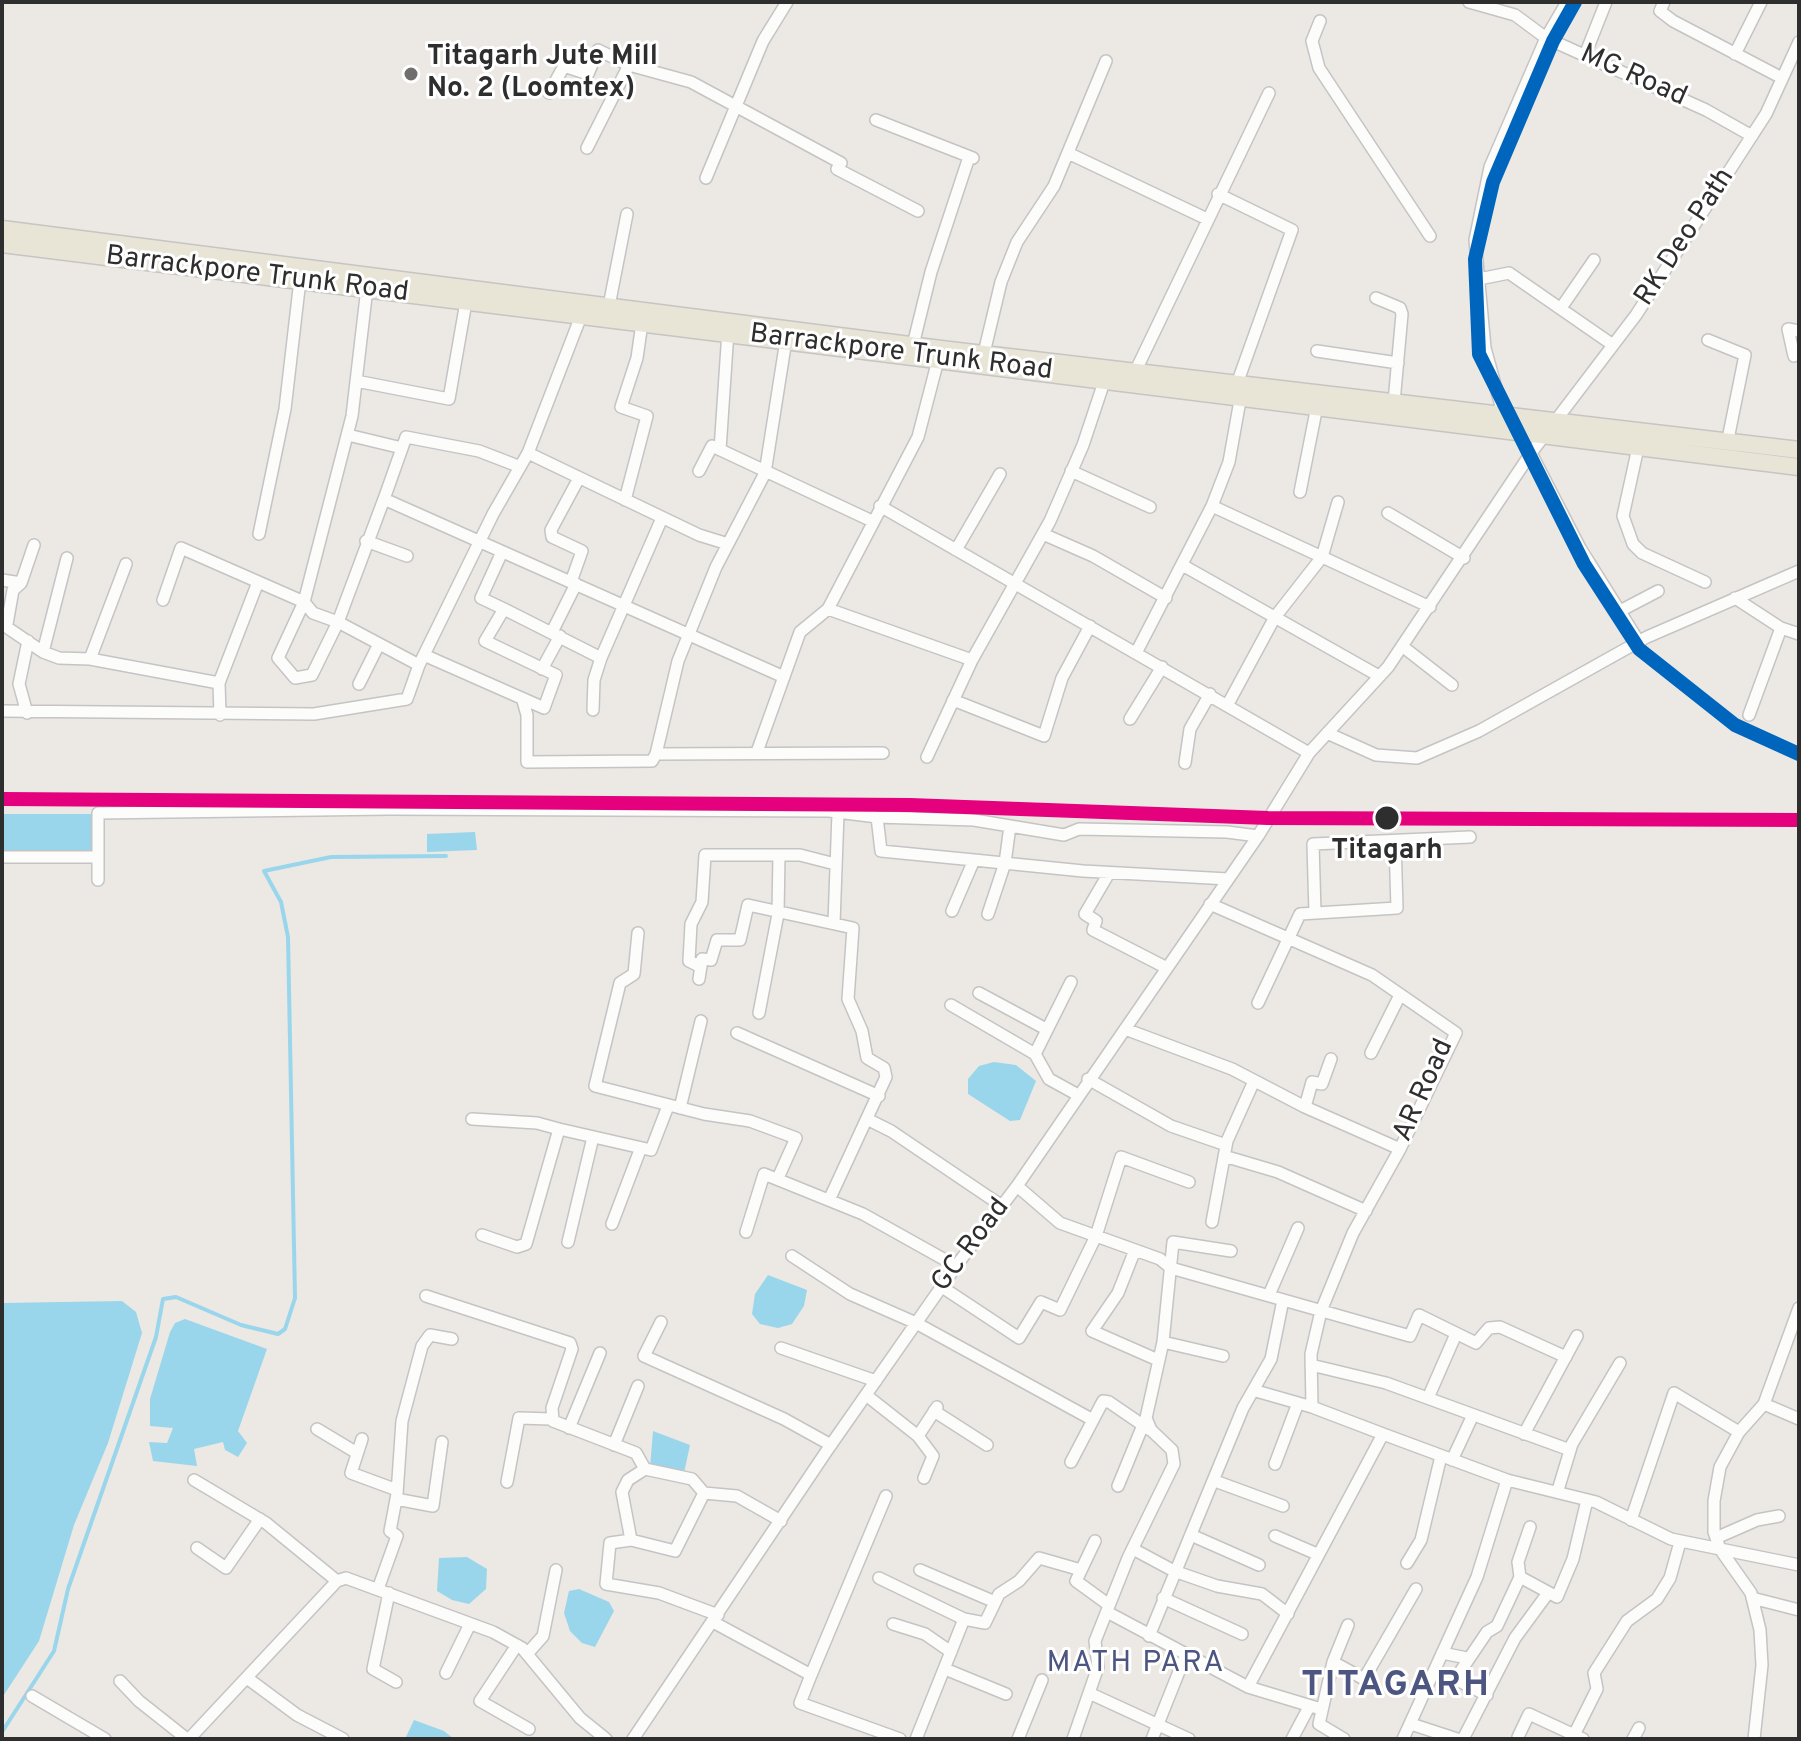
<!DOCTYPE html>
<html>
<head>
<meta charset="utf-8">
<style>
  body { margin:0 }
  #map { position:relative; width:1801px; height:1741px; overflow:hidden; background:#ece8e4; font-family:Overpass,sans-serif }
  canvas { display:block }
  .frame { position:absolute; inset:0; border:4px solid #2e2e2e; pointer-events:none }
</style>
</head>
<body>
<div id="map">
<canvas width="1801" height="1741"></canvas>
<div class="frame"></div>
</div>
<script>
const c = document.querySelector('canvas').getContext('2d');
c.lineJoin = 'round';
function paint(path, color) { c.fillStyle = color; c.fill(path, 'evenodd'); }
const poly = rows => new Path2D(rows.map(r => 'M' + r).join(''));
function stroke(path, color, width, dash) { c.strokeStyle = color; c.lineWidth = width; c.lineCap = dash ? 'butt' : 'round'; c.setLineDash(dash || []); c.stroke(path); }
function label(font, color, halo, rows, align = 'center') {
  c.font = font + ' Overpass,sans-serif'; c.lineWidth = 6; c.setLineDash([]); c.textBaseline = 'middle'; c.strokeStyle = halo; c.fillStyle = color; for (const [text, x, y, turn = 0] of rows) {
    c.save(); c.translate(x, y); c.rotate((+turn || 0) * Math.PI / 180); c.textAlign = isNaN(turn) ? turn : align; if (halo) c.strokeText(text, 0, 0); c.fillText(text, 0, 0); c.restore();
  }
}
paint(poly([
  [2,814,93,814,92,851,2,850],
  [475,832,477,850,427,852,427,834],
  [994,1062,1016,1065,1036,1081,1020,1120,1010,1121,968,1094,968,1079,979,1066],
  [768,1275,807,1290,804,1306,792,1324,778,1328,760,1324,752,1314,755,1294],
  [122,1301,136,1312,142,1333,108,1443,74,1525,39,1641,2,1698,2,1303],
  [185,1319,267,1349,238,1431,247,1443,238,1457,225,1450,223,1442,194,1449,197,1466,153,1461,149,1442,167,1443,173,1428,150,1426,150,1399,170,1332,175,1323],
  [653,1431,690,1445,684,1473,650,1468],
  [467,1557,487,1569,486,1589,469,1604,452,1600,437,1591,439,1558],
  [579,1589,609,1602,614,1611,595,1647,582,1643,570,1631,564,1613,569,1591],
  [414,1720,444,1731,454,1739,405,1739]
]), '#99d6ec');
stroke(poly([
  [2,1732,54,1651,68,1589,156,1337,163,1299,176,1297,241,1325,278,1334,285,1329,295,1298,288,937,281,902,264,871,331,857,446,856]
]), '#99d6ec', 4);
const street = poly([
  [1469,2,1515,15,1546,38,1706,110,1752,136],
  [1664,2,1660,11,1673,21,1782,78],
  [1320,21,1312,41,1319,68,1430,236],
  [1735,54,1761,2],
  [1585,55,1606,2],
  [629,65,691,82,841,163],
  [549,93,564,66,588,74,598,50,629,65,587,148],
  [876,120,973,158],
  [1068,153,1207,219],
  [837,169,918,211],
  [706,178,763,41,787,2],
  [1218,194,1292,230,1238,381],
  [1479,279,1509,273,1613,345],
  [1376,298,1400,308,1402,314,1394,402],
  [1561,308,1594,260],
  [608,311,627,214],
  [786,340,765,473,716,567,678,661,656,754,883,753],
  [1708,340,1745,355,1728,439],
  [913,345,931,272,969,157],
  [1317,351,1398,363],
  [984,353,1001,282,1017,242,1054,186,1106,61],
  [1794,356,1788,329,1799,331],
  [1136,370,1269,93],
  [356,381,449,399,466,302],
  [1504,417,1485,348,1475,240,1490,167,1546,38,1567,2],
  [348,435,402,448],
  [1639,443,1623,516,1633,544,1642,553,1705,582],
  [720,450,728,331],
  [528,453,699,535,728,544],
  [1531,453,1580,548,1639,642],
  [699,471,712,446,872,521],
  [1071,471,1150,507],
  [1300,492,1317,406],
  [384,499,406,437,479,451,518,466],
  [625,500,647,416,621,407,637,358,642,323],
  [880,506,1309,753],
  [1212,506,1430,607],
  [1388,513,1464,558],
  [259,534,285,409,300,280],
  [1043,534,1093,556,1166,598],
  [366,541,407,556],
  [956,550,1000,474],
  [1184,566,1379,676],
  [2,580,21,583],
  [571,582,582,551,552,537,551,530,579,478],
  [1735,598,1781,628,1799,634],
  [163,600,181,548,304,602,352,416,367,288],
  [504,609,601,658],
  [828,609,972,660],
  [1618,612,1658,591],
  [2,624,43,652,59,658,90,659,219,683],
  [7,624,13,590,21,583,34,545],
  [552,632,576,584],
  [1402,646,1452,685],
  [43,652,67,558],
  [1136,653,1212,506,1229,462,1241,395],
  [424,655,544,708,556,675,485,641,504,609,481,598,502,552],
  [90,659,126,564],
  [419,665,338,622,313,613,304,602,278,658,295,678,312,675,338,622,384,499,784,677],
  [542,669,560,636],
  [359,684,379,644],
  [953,700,1044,736,1062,678,1090,626],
  [523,701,527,715,527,762,652,761,656,754],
  [1228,704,1275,617,1322,557,1338,502],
  [593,710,594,680,601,658,662,518],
  [2,711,314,714,407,699,419,665,493,514,528,453,581,316],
  [27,713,19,684,28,641],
  [220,715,219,683,258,582],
  [1749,715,1781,628],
  [1130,719,1162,667],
  [1327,733,1376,755,1417,758,1479,731,1647,637,1799,571],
  [757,752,800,632,828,609,918,437,938,360],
  [927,757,972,660,1050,521,1083,445,1105,379],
  [1185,763,1190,729,1210,694],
  [877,817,881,851,974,860],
  [2,857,98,857],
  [1109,873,1085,914,1096,921,1093,930,1165,967],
  [98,880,98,813,389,809,829,811,877,817,974,820,1064,835,1079,829,1227,832,1258,836],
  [1210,904,1372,975,1456,1033,1400,1149,1353,1233,1321,1311,1311,1354,1312,1407],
  [952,911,974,860,1083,871,1228,879],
  [1315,913,1313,844,1470,837],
  [988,914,1005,863,1010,826],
  [834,923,838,813],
  [638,933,634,974,620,983,595,1086,704,1114,750,1121,796,1138,778,1178],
  [701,967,689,961,691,924,702,902,705,855,800,855,835,864],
  [699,979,702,959,711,960,717,940,740,940,748,905,853,928,848,999,862,1031,867,1058,884,1068,886,1077,830,1198],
  [979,993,1046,1029],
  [1258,1003,1300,914,1397,908,1395,842],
  [951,1005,1035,1054,1049,1079,1078,1095],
  [759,1013,778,914,779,855],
  [1125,1029,1232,1069,1305,1107,1400,1149],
  [737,1033,879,1096],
  [1371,1053,1399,997],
  [1035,1054,1071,982],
  [1088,1079,1171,1126,1226,1145],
  [1305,1107,1312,1082,1322,1084,1331,1059],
  [680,1108,701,1021],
  [472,1119,537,1123,559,1129],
  [867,1119,891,1131,1002,1206],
  [1224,1156,1278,1172,1366,1211],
  [1017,1186,1060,1223,1160,1259,1171,1268,1410,1336,1419,1315,1476,1343,1489,1328,1500,1327,1566,1357],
  [1212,1222,1227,1141,1254,1081],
  [612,1224,640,1150],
  [746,1232,764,1174,863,1214,956,1266],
  [482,1235,517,1247,526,1244,559,1129,651,1150,668,1106],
  [568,1242,593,1137],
  [1135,1250,1118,1293,1092,1331,1158,1360],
  [792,1256,850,1294,916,1323,1093,1420],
  [942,1287,1019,1338,1041,1302,1060,1310,1096,1236,1121,1157,1189,1182],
  [1269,1295,1298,1228],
  [426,1296,570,1343,572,1349,552,1408,553,1421,636,1453,645,1469,692,1479,704,1493,737,1496,781,1521],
  [661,1322,644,1356,784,1419,831,1445],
  [1163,1342,1223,1356],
  [781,1348,876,1381],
  [1311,1365,1386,1383,1570,1450],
  [1256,1391,1312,1407,1383,1434],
  [866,1395,918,1436,933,1456,924,1478],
  [1428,1398,1456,1334],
  [1764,1404,1799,1419],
  [934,1411,987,1445],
  [569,1428,600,1353],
  [317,1429,357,1453],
  [1524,1434,1577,1336],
  [918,1436,937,1407],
  [362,1439,351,1473,397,1490],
  [614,1445,638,1386],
  [1452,1460,1473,1415],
  [1071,1462,1103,1401,1109,1402,1150,1430],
  [1275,1464,1298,1403],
  [194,1480,266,1523,337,1581],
  [1215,1481,1283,1506],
  [507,1482,519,1418,551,1419],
  [1118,1486,1143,1425],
  [1558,1490,1572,1444,1620,1363],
  [704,1493,675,1551,631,1540,610,1543,606,1584,659,1593,718,1615],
  [396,1499,433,1506,442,1442],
  [1631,1520,1674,1393,1739,1432],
  [1191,1535,1259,1565],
  [1275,1536,1317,1554],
  [1716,1538,1757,1520,1779,1516],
  [631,1540,622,1492,628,1480,645,1469],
  [1095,1541,1076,1581,1109,1605],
  [197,1548,226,1568,260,1519],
  [1133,1549,1174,1571,1217,1586,1262,1594,1288,1614],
  [1407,1563,1421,1540,1441,1456],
  [920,1570,995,1602],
  [1520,1577,1557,1597,1573,1559,1587,1500],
  [879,1578,964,1619],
  [378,1589,397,1536,390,1531,397,1494,402,1421,422,1346,430,1335,452,1339],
  [389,1593,373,1669,396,1682],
  [1163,1598,1242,1634],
  [1752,1598,1799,1610],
  [1107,1612,1248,1687,1321,1709],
  [713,1622,811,1675,800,1703,900,1739],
  [893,1624,925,1634,951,1652],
  [1149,1636,1243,1408,1271,1359,1283,1300],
  [517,1645,480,1701,529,1729],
  [1442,1653,1467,1658],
  [527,1654,543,1636,556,1570],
  [1333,1662,1364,1679,1416,1589],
  [945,1669,1006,1694],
  [446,1673,470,1624],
  [811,1675,886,1496],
  [247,1678,297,1715,343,1739],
  [120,1681,139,1701,187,1739],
  [1248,1687,1383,1434,1507,1480,1596,1502,1671,1539,1799,1565],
  [1089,1693,1189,1739],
  [1487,1695,1461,1682,1458,1675,1487,1632,1497,1626,1520,1577,1518,1562,1530,1527],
  [32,1696,105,1739],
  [1411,1724,1457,1739],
  [1574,1735,1597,1689,1594,1673,1627,1621,1657,1599,1670,1578,1680,1542],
  [1518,1737,1529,1714,1583,1739],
  [189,1739,337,1581,346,1578,493,1632,522,1648,580,1718,606,1739],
  [633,1739,828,1449,956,1266,1017,1186,1258,836,1309,753,1388,667,1531,453,1636,315,1766,114,1799,42],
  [916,1739,964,1619,985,1623,999,1594,1019,1581,1039,1558,1081,1570],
  [1018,1739,1042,1680],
  [1073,1739,1098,1667,1095,1641,1128,1558,1174,1464,1172,1450,1151,1430,1146,1418,1163,1342,1173,1242,1231,1251],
  [1152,1739,1186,1654],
  [1292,1739,1309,1707],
  [1344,1739,1319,1724,1333,1662,1348,1625],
  [1403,1739,1477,1577,1507,1480],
  [1463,1739,1515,1638,1548,1593],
  [1633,1739,1639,1728],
  [1754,1739,1762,1665,1760,1630,1751,1593,1720,1549,1714,1532,1714,1501,1720,1467,1739,1432,1764,1404,1799,1308]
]);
const primary = poly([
  [2,229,941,349,1799,450],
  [2,244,1799,467]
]);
stroke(street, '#c5c4c5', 14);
stroke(primary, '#c6c5c4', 19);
stroke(street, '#fcfcfb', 11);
stroke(primary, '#e8e4d6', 16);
stroke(poly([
  [1575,2,1553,41,1493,182,1475,259,1479,354,1584,564,1639,649,1735,725,1799,754],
  [2,799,910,805,1268,818,1799,820]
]), '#dfdfe1', 4);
stroke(poly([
  [2,799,910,805,1268,818,1799,820]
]), '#e5007d', 14);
stroke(poly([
  [1575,2,1553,41,1493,182,1475,259,1479,354,1584,564,1639,649,1735,725,1799,754]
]), '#0065bd', 14);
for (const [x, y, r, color] of [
  [411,74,8,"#706f6e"],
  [1387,818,13,"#2e2e2e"]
]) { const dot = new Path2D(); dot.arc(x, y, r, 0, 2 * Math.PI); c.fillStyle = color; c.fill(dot); stroke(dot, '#fff', 3); }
label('bold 28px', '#2e2e2e', '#fff', [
  ["Titagarh Jute Mill",427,58],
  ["No. 2 (Loomtex)",427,90]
], 'left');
label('28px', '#2e2e2e', '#fff', [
  ["MG Road",1633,77,24],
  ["RK Deo Path",1686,238,-57],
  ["Barrackpore Trunk Road",257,276,7],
  ["Barrackpore Trunk Road",901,354,7],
  ["AR Road",1425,1091,-66],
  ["GC Road",972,1246,-53]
]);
label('bold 28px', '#2e2e2e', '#fff', [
  ["Titagarh",1387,852]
]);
c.letterSpacing = '2px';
label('30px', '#4d5680', '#fff', [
  ["MATH PARA",1136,1665]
]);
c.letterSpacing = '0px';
c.letterSpacing = '2px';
label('bold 36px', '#4d5680', '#fff', [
  ["TITAGARH",1396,1688]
]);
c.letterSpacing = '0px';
</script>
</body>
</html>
